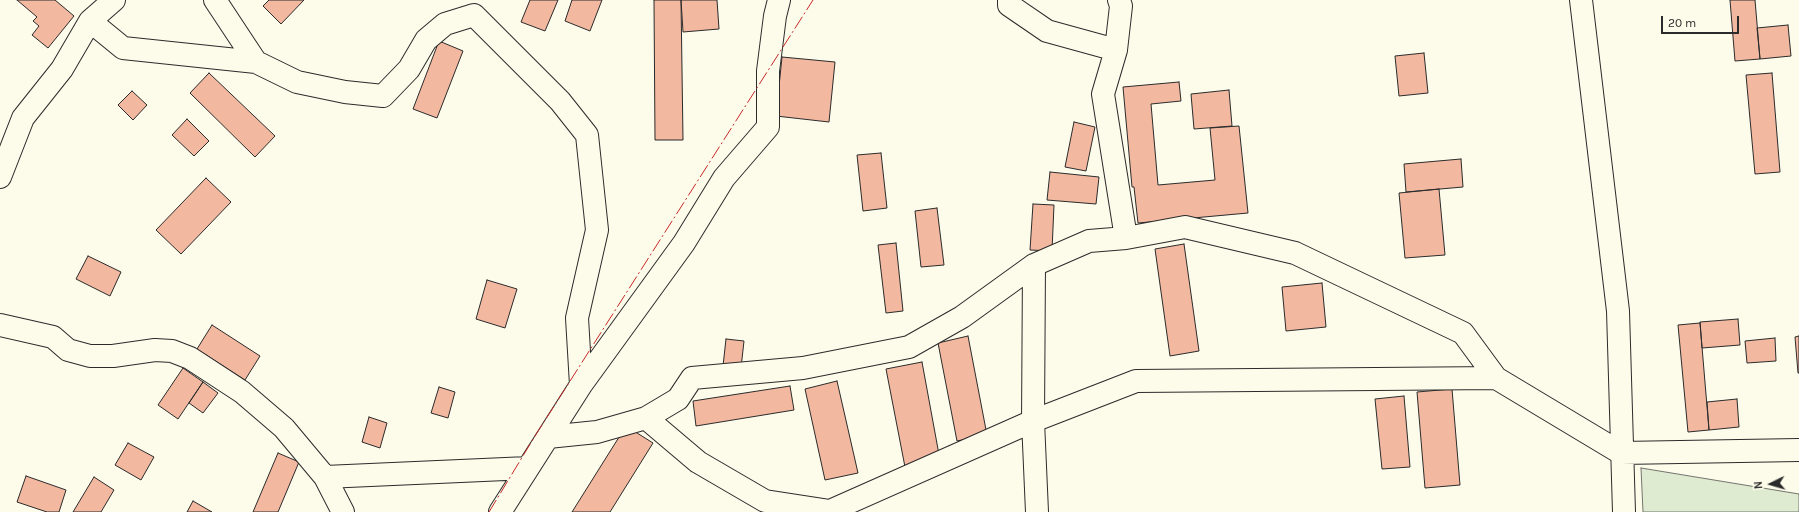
<!DOCTYPE html>
<html>
<head>
<meta charset="utf-8">
<style>
  body { margin:0 }
  #map { position:relative; width:1799px; height:512px; overflow:hidden; background:#fdfbea; font-family:Karla,sans-serif }
  canvas { display:block }
  .north { position:absolute; left:1751px; top:464px; width:40px; height:40px; -webkit-text-stroke:3px #fdfbea; paint-order:stroke; rotate:265deg; font-size:11px; font-weight:700; line-height:16px; text-align:center; color:#2b2b2b }
  .north::after { content:''; display:block; margin:auto; width:14px; height:18px; background:#2b2b2b; clip-path:polygon(50% 0,100% 100%,50% 72%,0 100%) }
  .scale { position:absolute; left:1661px; top:16px; width:78px; height:18px; box-sizing:border-box; border:2px solid #2b2b2b; border-top:0; padding-left:5px; font-size:12px; line-height:14px; white-space:nowrap; color:#2b2b2b; -webkit-text-stroke:3px #fdfbea; paint-order:stroke }
</style>
</head>
<body>
<div id="map">
<canvas width="1799" height="512"></canvas>
<div class="north">N</div>
<div class="scale">20 m</div>
</div>
<script>
const c = document.querySelector('canvas').getContext('2d');
c.lineJoin = 'round';
function paint(path, color) { c.fillStyle = color; c.fill(path, 'evenodd'); }
const poly = rows => new Path2D(rows.map(r => 'M' + r).join(''));
function stroke(path, color, width, dash) { c.strokeStyle = color; c.lineWidth = width; c.lineCap = dash ? 'butt' : 'round'; c.setLineDash(dash || []); c.stroke(path); }
const green = poly([
  [1641,468,1799,494,1799,512,1643,512,1641,468]
]);
paint(green, '#deebd1');
stroke(green, '#74746e', 1);
const building = poly([
  [17,0,55,0,74,16,48,48,32,35,39,26,33,21,37,17,17,0],
  [269,0,304,0,281,24,263,6,269,0],
  [530,0,558,0,545,31,521,22,530,0],
  [572,0,602,0,590,31,565,21,572,0],
  [654,0,681,0,683,140,655,140,654,0],
  [681,0,717,0,719,29,683,32,681,0],
  [1730,0,1755,0,1760,59,1735,61,1730,0],
  [1788,25,1791,56,1760,59,1757,28,1788,25],
  [439,41,463,51,437,118,413,109,439,41],
  [1424,53,1428,93,1399,96,1395,56,1424,53],
  [782,57,835,62,829,122,776,116,782,57],
  [209,73,275,136,255,157,190,93,209,73],
  [1772,73,1780,172,1755,174,1746,75,1772,73],
  [1179,82,1181,101,1151,104,1158,185,1215,180,1210,128,1239,126,1248,213,1138,223,1134,187,1132,187,1123,87,1179,82],
  [1229,90,1232,126,1194,129,1191,94,1229,90],
  [132,91,147,105,133,120,118,105,132,91],
  [187,119,209,141,194,156,172,135,187,119],
  [1074,122,1095,127,1086,171,1065,167,1074,122],
  [881,153,887,208,863,211,857,155,881,153],
  [1461,159,1463,187,1406,192,1404,164,1461,159],
  [1050,172,1099,177,1096,204,1047,200,1050,172],
  [206,178,231,202,181,254,156,230,206,178],
  [1439,189,1445,255,1405,258,1399,193,1439,189],
  [1033,204,1054,205,1052,251,1030,250,1033,204],
  [937,208,944,265,921,267,915,211,937,208],
  [896,243,903,311,886,313,878,245,896,243],
  [1184,244,1199,351,1170,356,1155,249,1184,244],
  [88,256,121,272,110,296,76,279,88,256],
  [487,280,517,289,505,328,476,319,487,280],
  [1322,283,1326,327,1286,331,1282,287,1322,283],
  [1738,319,1740,345,1702,348,1700,322,1738,319],
  [1700,323,1709,430,1688,432,1678,325,1700,323],
  [212,325,260,356,245,380,197,349,212,325],
  [968,336,987,435,957,441,938,343,968,336],
  [1799,336,1799,373,1798,373,1795,337,1799,336],
  [1775,338,1776,361,1747,363,1745,341,1775,338],
  [726,339,744,341,741,368,723,366,726,339],
  [922,362,940,460,905,467,886,369,922,362],
  [183,368,203,382,178,419,158,405,183,368],
  [837,381,858,473,825,480,805,389,837,381],
  [203,382,218,393,203,413,189,403,203,382],
  [790,386,794,410,696,426,693,401,790,386],
  [439,387,455,392,448,418,431,413,439,387],
  [1452,389,1460,485,1425,488,1417,392,1452,389],
  [1404,396,1410,467,1382,469,1375,399,1404,396],
  [1737,399,1739,427,1709,430,1707,402,1737,399],
  [369,417,387,423,380,448,362,442,369,417],
  [626,426,653,443,610,512,572,512,626,426],
  [128,443,154,457,141,480,115,465,128,443],
  [278,453,299,462,278,512,253,512,278,453],
  [26,476,66,490,59,512,47,512,17,502,26,476],
  [94,477,114,490,101,512,73,512,94,477],
  [193,501,212,512,187,512,193,501]
]);
paint(building, '#f2b8a0');
stroke(building, '#2b2b2b', 1);
const minor = poly([
  [215,0,256,62,297,82,345,92,383,96,409,69,426,40,445,24,474,15,560,101,587,135,597,230,577,318,581,385],
  [1009,0,1009,5,1047,31,1116,50],
  [1119,0,1121,6,1116,50,1103,94,1126,238],
  [1581,0,1618,311,1624,512],
  [90,21,123,48,256,62],
  [0,177,23,118,62,69,90,21,114,0],
  [1034,265,1033,421,1037,512],
  [0,325,53,337,68,350,90,356,113,356,155,350,172,351,190,358,242,392,284,428,325,477,343,512],
  [646,418,698,462,765,501,830,511,1033,421,1136,381,1496,378,1621,453,1799,450],
  [548,437,597,432,646,418,678,399,692,378,803,368,909,347,962,317,1034,265,1089,241,1126,238,1185,227,1295,253,1463,333,1496,378],
  [325,477,528,468],
  [500,512,581,385,684,243,724,178,768,127,768,71,775,16,779,0]
]);
stroke(minor, '#2b2b2b', 24);
stroke(minor, '#fdfbea', 22);
stroke(poly([
  [489,512,535,436,813,0]
]), '#c62828', 1, [14, 3, 2, 3]);
</script>
</body>
</html>
